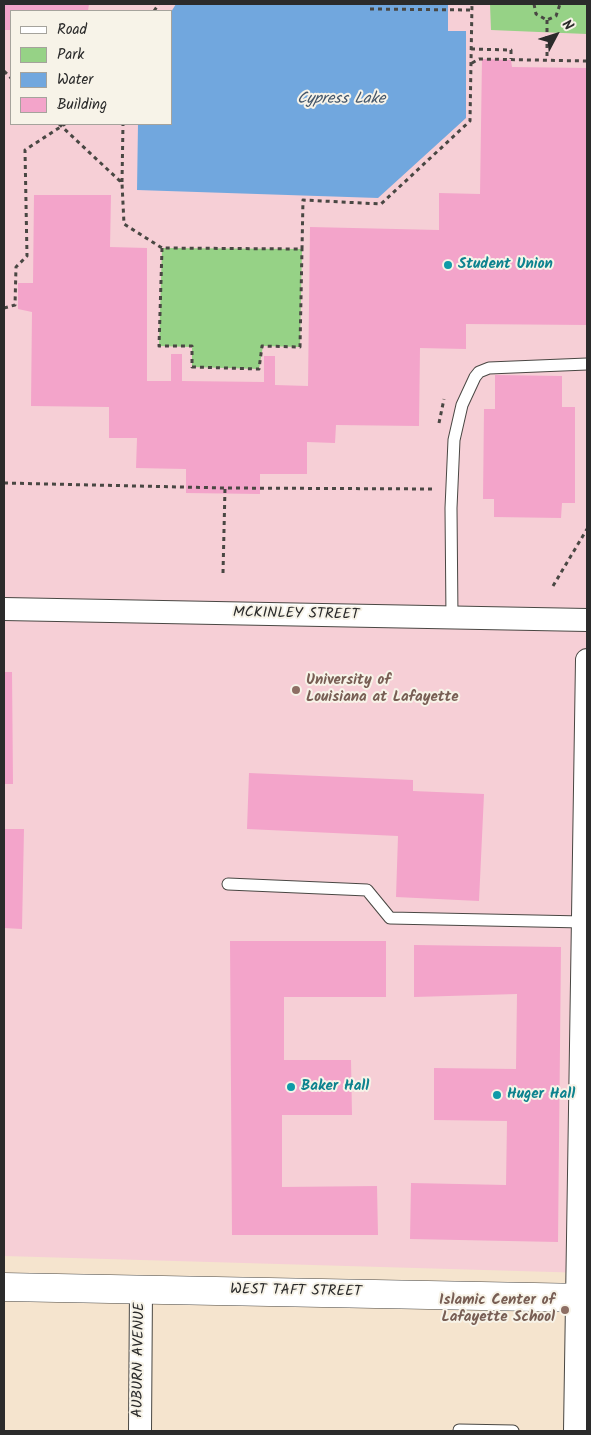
<!DOCTYPE html>
<html>
<head>
<meta charset="utf-8">
<style>
  body { margin:0 }
  #map { position:relative; width:591px; height:1435px; overflow:hidden; background:#f5e4ce; font-family:Kalam,sans-serif }
  canvas { display:block }
  .frame { position:absolute; inset:0; border:5px solid #2b2b2b; pointer-events:none }
  .legend { position:absolute; left:10px; top:10px; width:162px; height:115px; box-sizing:border-box; background:#f7f3e8; border:1px solid #a5a39c; margin:0; padding:6px 9px; list-style:none; font-size:15px; color:#2b2b2b }
  .legend li { display:flex; align-items:center; gap:10px; height:25px }
  .legend b { width:25px; border:1px solid #a5a39c }
  .north { position:absolute; left:531px; top:10px; width:50px; height:50px; -webkit-text-stroke:4px #f7f3e8; paint-order:stroke; rotate:50deg; font-size:14px; font-weight:700; line-height:20px; text-align:center; color:#2b2b2b }
  .north::after { content:''; display:block; margin:auto; width:18px; height:22px; background:#2b2b2b; clip-path:polygon(50% 0,100% 100%,50% 72%,0 100%) }
</style>
</head>
<body>
<div id="map">
<canvas width="591" height="1435"></canvas>
<div class="frame"></div>
<ul class="legend">
<li><b style="height:6px;background:#fff"></b>Road</li>
<li><b style="height:14px;background:#96d286"></b>Park</li>
<li><b style="height:14px;background:#71a7de"></b>Water</li>
<li><b style="height:14px;background:#f3a4ca"></b>Building</li>
</ul>
<div class="north">N</div>
</div>
<script>
const c = document.querySelector('canvas').getContext('2d');
c.lineJoin = 'round';
function paint(path, color) { c.fillStyle = color; c.fill(path, 'evenodd'); }
const poly = rows => new Path2D(rows.map(r => 'M' + r).join(''));
function stroke(path, color, width, dash) { c.strokeStyle = color; c.lineWidth = width; c.lineCap = dash ? 'butt' : 'round'; c.setLineDash(dash || []); c.stroke(path); }
function label(font, color, halo, rows, align = 'center') {
  c.font = font + ' Kalam,sans-serif'; c.lineWidth = 4; c.setLineDash([]); c.textBaseline = 'middle'; c.strokeStyle = halo; c.fillStyle = color; for (const [text, x, y, turn = 0] of rows) {
    c.save(); c.translate(x, y); c.rotate((+turn || 0) * Math.PI / 180); c.textAlign = isNaN(turn) ? turn : align; if (halo) c.strokeText(text, 0, 0); c.fillText(text, 0, 0); c.restore();
  }
}
paint(poly([
  [4,4,587,4,587,1273,4,1256],
  [11,11,171,11,171,124,11,124]
]), '#f6cfd6');
paint(poly([
  [490,4,587,4,587,34,491,30],
  [162,248,302,249,300,347,263,346,259,369,192,367,192,347,159,346]
]), '#96d286');
paint(poly([
  [176,4,448,4,448,31,466,31,466,118,378,198,137,190,138,124,171,124,171,12]
]), '#71a7de');
paint(poly([
  [4,4,89,4,88,11,11,11,11,30,4,30],
  [482,59,511,60,512,67,587,68,587,325,466,324,466,349,420,348,419,426,336,425,335,443,307,442,307,474,260,474,260,494,186,493,186,469,136,468,137,438,109,438,109,407,31,406,32,312,18,309,18,283,33,283,34,195,111,195,110,247,147,248,147,381,171,381,171,354,182,354,182,381,264,382,264,356,275,356,275,385,308,386,310,227,439,230,439,193,480,194],
  [495,375,562,376,562,407,575,407,575,503,562,503,561,518,494,517,494,499,483,499,484,409,495,409],
  [4,672,12,672,13,784,4,784],
  [249,773,413,780,413,791,484,794,479,901,396,897,398,836,247,829],
  [4,829,24,829,22,929,4,928],
  [230,941,386,941,386,997,284,997,284,1060,351,1060,352,1115,282,1115,282,1187,377,1186,378,1235,232,1235],
  [414,945,561,947,558,1242,410,1239,411,1183,506,1185,507,1121,434,1120,434,1068,516,1069,517,994,414,997]
]), '#f3a4ca');
const service = poly([
  [452,618,451,508,454,440,462,405,475,377,479,372,489,368,587,364],
  [228,884,367,890,390,918,583,922],
  [459,1430,513,1431]
]);
const minor = poly([
  [4,609,587,620],
  [140,1431,141,1289],
  [575,1431,587,660]
]);
const tertiary = poly([
  [4,1287,587,1298]
]);
stroke(service, '#494743', 13);
stroke(minor, '#494743', 24);
stroke(tertiary, '#494743', 29);
stroke(poly([
  [534,4,536,14,547,20,556,16,560,4],
  [370,9,472,10],
  [154,11,159,4],
  [547,20,547,60],
  [471,49,511,50,511,59],
  [472,63,479,59,587,61],
  [4,71,11,78],
  [59,124,122,183,124,224,162,248,302,249,303,200,381,204,470,121,472,4],
  [122,182,123,124],
  [162,248,159,346,192,346,192,367,259,369,262,346,300,347,302,249],
  [4,308,15,305,16,267,27,256,25,150,65,124],
  [439,423,444,399],
  [4,483,225,488],
  [223,573,225,488,436,489],
  [553,586,587,529]
]), '#494743', 3, [4, 4]);
stroke(service, '#fff', 11);
stroke(minor, '#fff', 22);
stroke(tertiary, '#fff', 28);
for (const [x, y, r, color] of [
  [448,265,5,"#0f9aa8"],
  [296,690,5,"#8d6e63"],
  [291,1087,5,"#0f9aa8"],
  [497,1095,5,"#0f9aa8"],
  [565,1310,5,"#8d6e63"]
]) { const dot = new Path2D(); dot.arc(x, y, r, 0, 2 * Math.PI); c.fillStyle = color; c.fill(dot); stroke(dot, '#f7f3e8', 2); }
label('bold 15px', '#0d838f', '#f7f3e8', [
  ["Student Union",458,265],
  ["Baker Hall",301,1087],
  ["Huger Hall",507,1095]
], 'left');
label('15px', '#2b2b2b', '#f7f3e8', [
  ["MCKINLEY STREET",296,615,1],
  ["WEST TAFT STREET",296,1292,1],
  ["AUBURN AVENUE",140,1360,-89]
]);
label('bold 15px', '#785e54', '#f7f3e8', [
  ["University of",306,681],
  ["Louisiana at Lafayette",306,698],
  ["Islamic Center of",555,1301,"right"],
  ["Lafayette School",555,1318,"right"]
], 'left');
label('italic 16px', '#44566a', '#f7f3e8', [
  ["Cypress Lake",341,100]
]);
</script>
</body>
</html>
